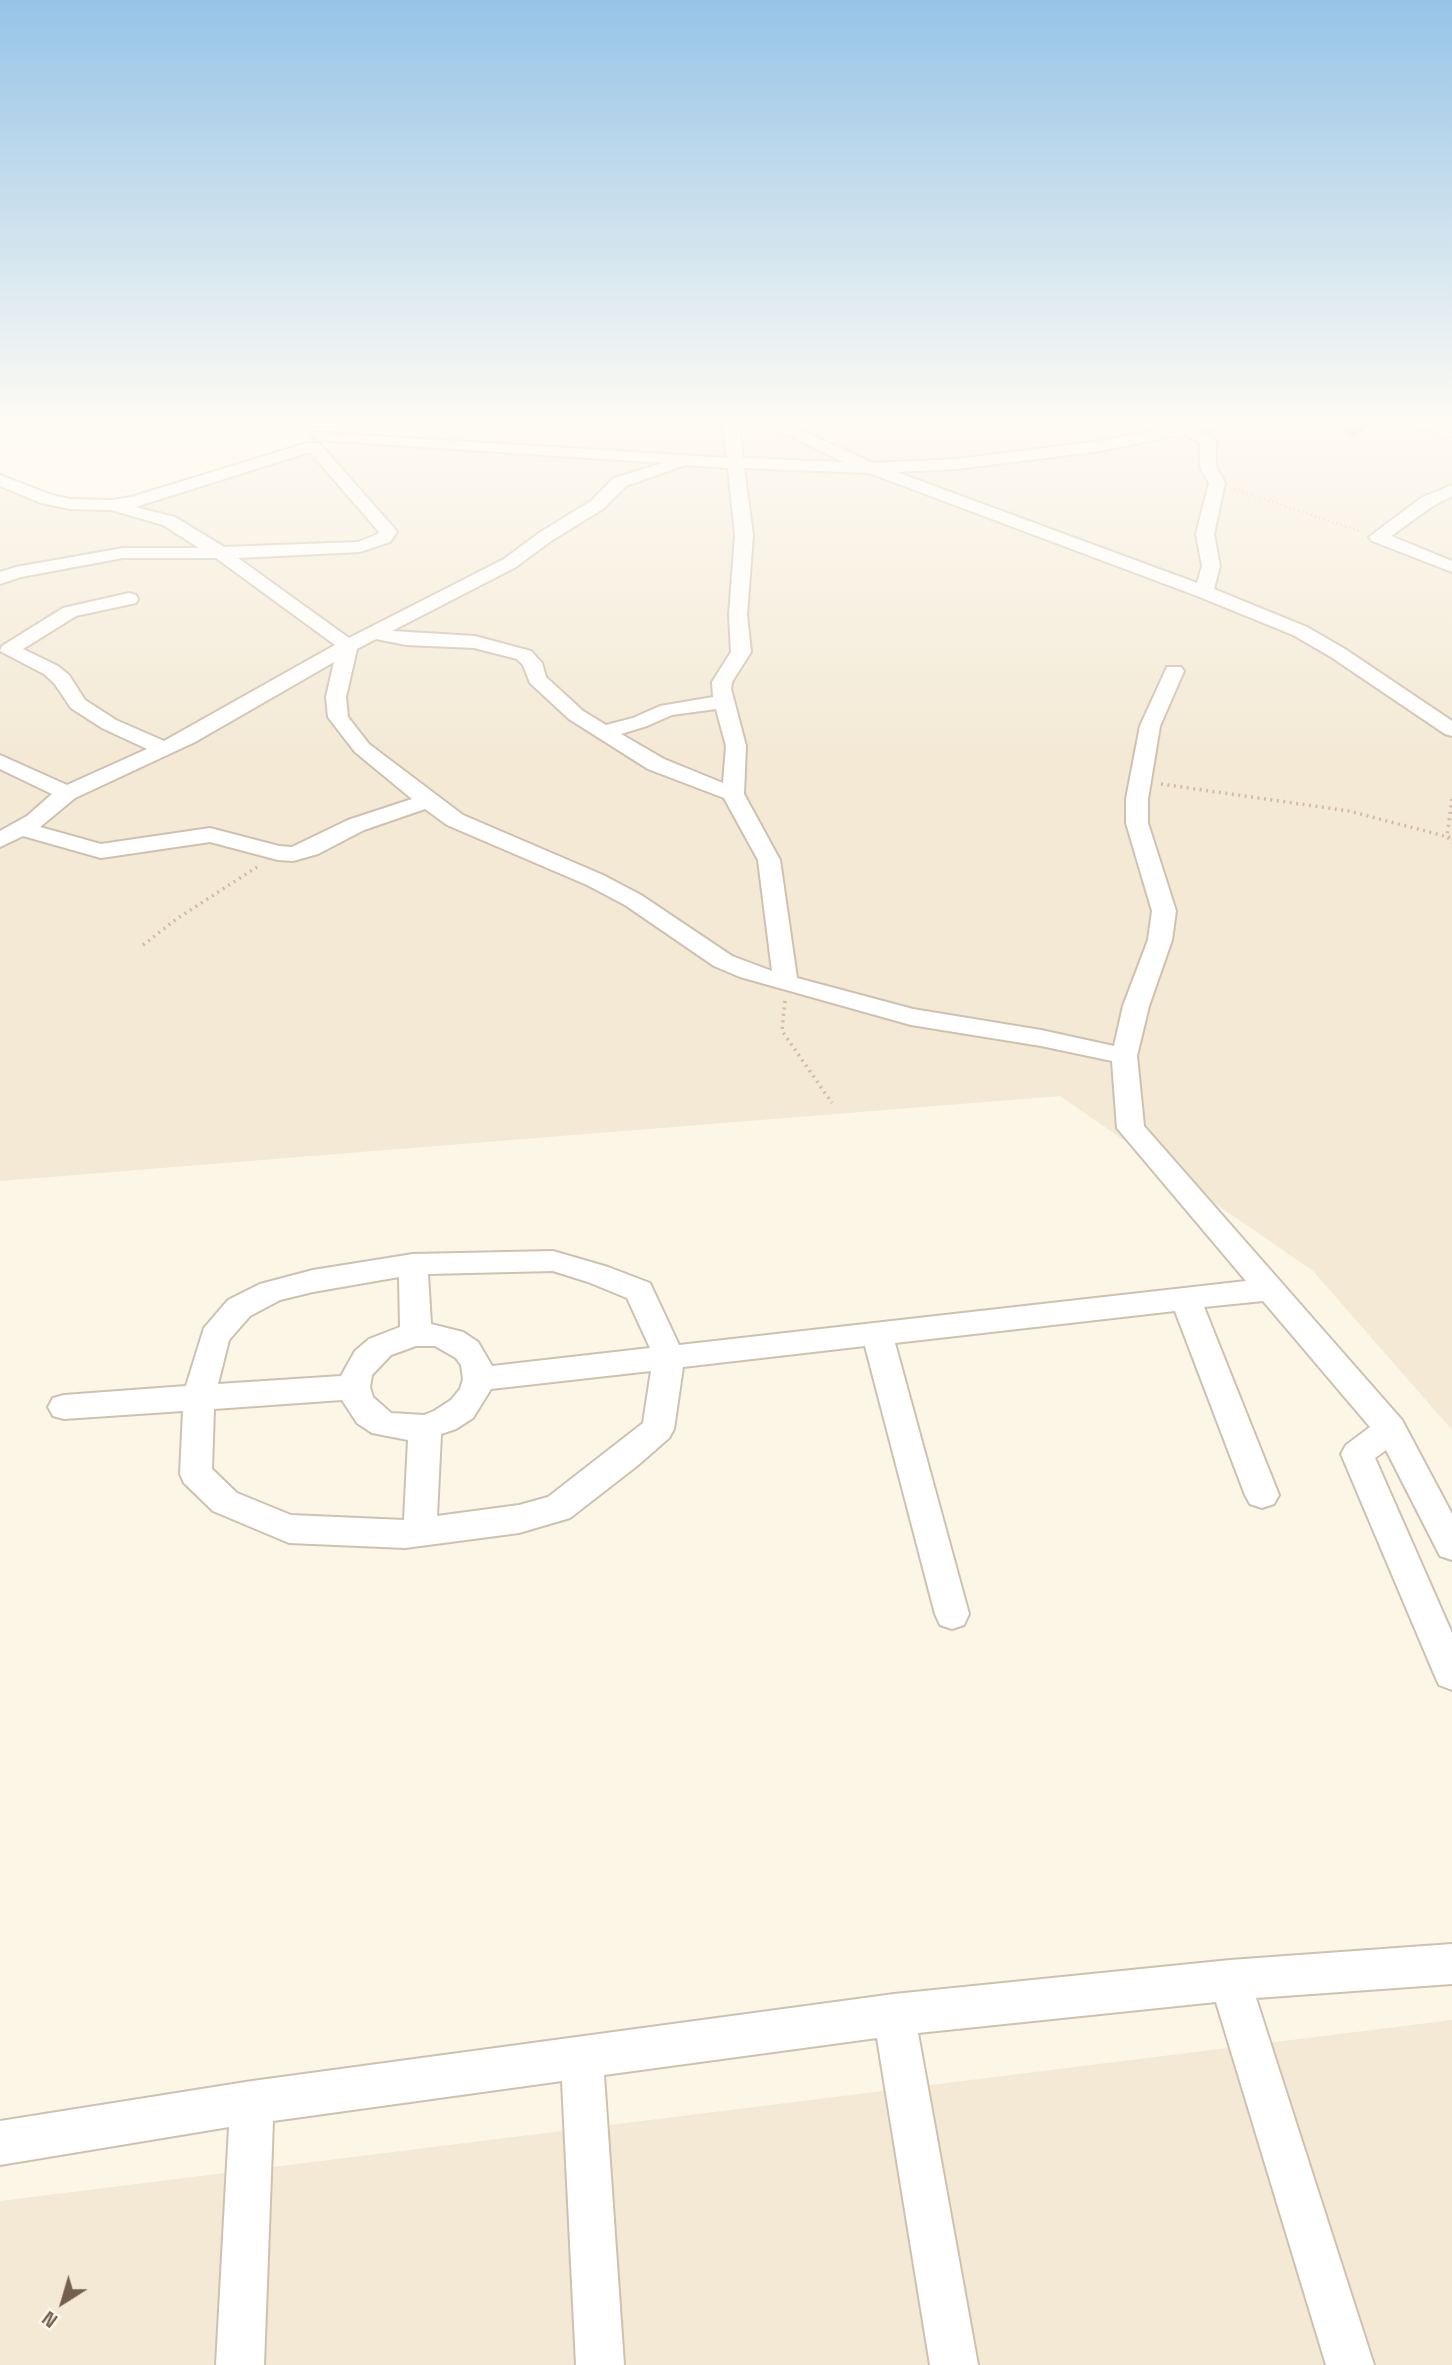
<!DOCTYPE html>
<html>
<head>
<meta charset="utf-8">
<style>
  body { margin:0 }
  #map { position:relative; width:1452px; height:2365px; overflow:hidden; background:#fcf6e7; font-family:"Space Grotesk",sans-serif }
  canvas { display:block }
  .north { position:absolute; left:28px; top:2267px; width:70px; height:70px; -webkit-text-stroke:5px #fef9ed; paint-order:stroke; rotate:217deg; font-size:19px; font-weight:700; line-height:28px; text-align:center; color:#755f4c }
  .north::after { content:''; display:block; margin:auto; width:24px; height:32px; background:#755f4c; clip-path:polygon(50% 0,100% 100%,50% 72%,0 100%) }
</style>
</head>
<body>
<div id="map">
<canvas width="1452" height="2365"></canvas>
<div class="north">N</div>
</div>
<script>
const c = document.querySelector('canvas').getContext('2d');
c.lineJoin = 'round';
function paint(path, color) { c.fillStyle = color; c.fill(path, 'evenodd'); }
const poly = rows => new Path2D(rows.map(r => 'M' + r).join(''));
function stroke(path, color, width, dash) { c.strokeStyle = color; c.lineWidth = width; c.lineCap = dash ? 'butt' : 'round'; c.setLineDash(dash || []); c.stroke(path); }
paint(poly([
  [384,423,1426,423,1452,433,1452,1430,1313,1271,1060,1096,0,1181,0,484,66,511,127,508,361,437,455,448],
  [1452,2020,1452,2365,0,2365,0,2201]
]), '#f3e9d5');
const minor = poly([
  [723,423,739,423,743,458,844,462,763,423,785,423,873,463,957,459,1094,442,1173,427,1174,423,1227,423,1225,426,1201,431,1216,441,1216,467,1225,483,1214,534,1220,566,1214,589,1307,627,1345,649,1452,721,1452,736,1445,734,1331,657,1293,635,1197,596,869,473,744,468,753,535,747,615,751,652,732,682,731,689,746,746,744,794,780,860,797,978,913,1009,1041,1030,1114,1046,1123,1006,1148,940,1152,911,1126,823,1126,799,1140,726,1167,667,1181,667,1184,671,1160,726,1148,799,1148,823,1176,911,1172,940,1149,1006,1137,1056,1144,1126,1402,1420,1452,1514,1452,1560,1440,1556,1386,1450,1375,1458,1452,1633,1452,1690,1439,1685,1434,1674,1341,1454,1346,1445,1370,1427,1263,1301,1204,1307,1279,1495,1274,1504,1262,1508,1250,1504,1245,1495,1175,1311,895,1343,969,1614,964,1625,952,1629,940,1625,935,1614,865,1346,683,1367,674,1429,669,1438,637,1466,570,1518,519,1533,405,1548,289,1543,213,1511,184,1483,180,1474,183,1411,64,1419,53,1416,48,1407,53,1398,64,1395,186,1386,204,1328,228,1300,260,1284,313,1270,413,1254,553,1251,608,1267,650,1283,679,1345,1246,1281,1117,1128,1112,1061,1041,1046,911,1025,740,977,714,966,625,905,587,885,447,825,425,809,364,830,318,854,293,861,278,860,210,842,101,858,23,836,0,847,0,831,27,816,52,794,0,769,0,755,67,785,147,749,102,728,71,708,54,683,44,674,0,651,2,646,63,608,129,593,136,595,138,599,136,603,76,616,23,649,58,666,69,675,85,700,116,720,164,741,335,645,216,558,123,558,21,577,0,584,0,572,16,567,123,548,199,548,163,525,111,510,70,509,41,503,0,486,0,475,52,495,70,499,111,500,131,497,307,443,319,443,394,528,397,532,390,542,360,552,238,558,349,638,504,559,539,533,591,501,614,478,663,463,318,440,310,435,312,432,727,458,723,423],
  [1184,434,1200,443,1200,467,1209,483,1196,534,1202,566,1197,583,896,472,957,469,1094,452,1184,434],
  [310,452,379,532,378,534,358,542,224,547,175,517,135,507,310,452],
  [685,465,728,468,735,535,729,615,731,652,712,682,713,697,660,706,633,718,606,725,583,711,546,677,542,663,531,651,475,636,392,631,516,567,551,541,603,509,626,486,685,465],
  [376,639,406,645,474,648,517,659,523,665,530,683,569,719,648,769,724,798,758,860,772,971,732,956,641,895,603,875,463,815,369,744,348,717,346,697,357,649,376,639],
  [334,662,326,697,328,717,355,752,412,799,348,820,292,847,279,846,210,828,101,844,40,827,75,798,195,742,334,662],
  [716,709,726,746,723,783,664,759,621,734,647,726,672,715,716,709],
  [553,1271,588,1282,627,1298,650,1348,492,1366,478,1342,463,1332,431,1324,428,1274,553,1271],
  [399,1277,400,1327,369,1339,355,1351,341,1376,218,1384,229,1340,250,1316,280,1300,313,1292,399,1277],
  [416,1346,435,1346,456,1358,461,1365,463,1379,460,1389,451,1400,434,1411,424,1415,391,1413,373,1397,370,1387,372,1375,391,1355,416,1346],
  [651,1371,643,1423,548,1497,519,1505,437,1516,441,1434,456,1429,473,1418,491,1389,651,1371],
  [342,1400,357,1423,372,1433,408,1440,404,1520,291,1515,237,1493,212,1469,214,1409,342,1400],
  [1411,423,1438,423,1452,427,1452,437,1413,426,1411,423],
  [1452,485,1452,496,1433,506,1391,536,1452,561,1452,572,1372,541,1369,537,1421,498,1452,485],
  [1452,1944,1452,1984,1256,1998,1374,2365,1326,2365,1216,2002,918,2033,978,2365,930,2365,877,2038,604,2075,624,2365,576,2365,562,2081,273,2121,264,2365,216,2365,229,2127,0,2165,0,2121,252,2081,894,1994,1230,1960,1452,1944]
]);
stroke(minor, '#cfc1b0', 4);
stroke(poly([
  [1234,489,1362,532]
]), '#d5bba2', 2.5, [1, 3.5]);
stroke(poly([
  [1161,784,1349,811,1452,838],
  [1452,799,1447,836,1452,843],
  [143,945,178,918,257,867],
  [785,1001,782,1031,832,1103]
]), '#d5bba2', 3.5, [2, 4.5]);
paint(minor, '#fff');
paint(poly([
  [1343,423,1378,423,1349,438,1342,427]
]), '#cebaa4');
paint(poly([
  [1352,423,1378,423,1349,438]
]), '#a89786');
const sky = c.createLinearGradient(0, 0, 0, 754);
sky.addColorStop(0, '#96c4e7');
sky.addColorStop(0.56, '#fefbf4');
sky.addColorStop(1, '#fefbf400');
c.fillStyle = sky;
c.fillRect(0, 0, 1452, 754);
</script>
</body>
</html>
